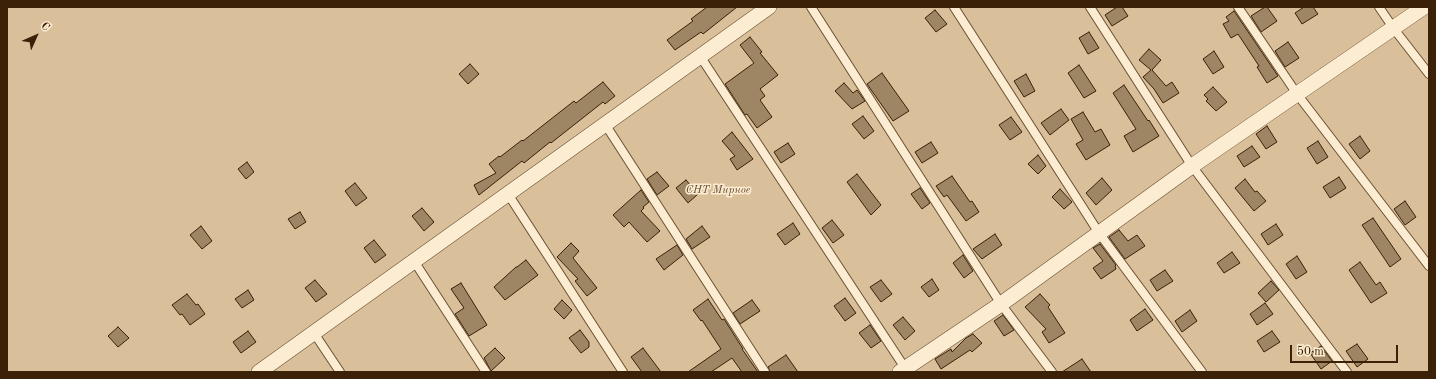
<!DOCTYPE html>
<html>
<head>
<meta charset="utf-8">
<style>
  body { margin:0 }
  #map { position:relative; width:1436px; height:379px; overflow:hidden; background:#fbe1b8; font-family:"Old Standard TT",serif }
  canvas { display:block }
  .frame { position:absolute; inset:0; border:8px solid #3a2108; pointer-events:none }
  .north { position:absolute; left:16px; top:16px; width:40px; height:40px; -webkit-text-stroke:3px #fcecd1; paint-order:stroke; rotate:45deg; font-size:11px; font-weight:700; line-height:16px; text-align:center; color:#3a2108 }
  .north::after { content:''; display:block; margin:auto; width:14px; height:18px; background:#3a2108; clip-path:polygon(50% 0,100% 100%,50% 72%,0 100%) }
  .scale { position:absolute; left:1290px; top:345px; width:108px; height:18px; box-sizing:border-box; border:2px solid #3a2108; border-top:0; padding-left:5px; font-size:12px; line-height:14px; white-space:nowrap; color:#3a2108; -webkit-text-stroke:3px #fcecd1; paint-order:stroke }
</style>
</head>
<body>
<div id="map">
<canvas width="1436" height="379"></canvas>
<div class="frame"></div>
<div class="north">С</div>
<div class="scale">50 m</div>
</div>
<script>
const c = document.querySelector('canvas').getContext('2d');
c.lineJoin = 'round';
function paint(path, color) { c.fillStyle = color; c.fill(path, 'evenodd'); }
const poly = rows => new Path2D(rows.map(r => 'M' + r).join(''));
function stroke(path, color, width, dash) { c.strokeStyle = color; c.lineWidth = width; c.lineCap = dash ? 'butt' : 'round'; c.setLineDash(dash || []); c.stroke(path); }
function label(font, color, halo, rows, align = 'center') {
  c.font = font + ' "Old Standard TT",serif'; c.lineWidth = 3; c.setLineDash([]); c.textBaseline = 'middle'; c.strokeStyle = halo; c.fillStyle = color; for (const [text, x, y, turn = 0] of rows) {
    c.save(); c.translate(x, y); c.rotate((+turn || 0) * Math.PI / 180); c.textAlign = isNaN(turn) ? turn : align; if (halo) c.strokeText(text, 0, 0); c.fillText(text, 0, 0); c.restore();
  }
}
paint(poly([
  [7,7,1429,7,1429,372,7,372]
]), '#dac09a');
const building = poly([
  [707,7,737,7,703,34,701,32,675,50,667,40,693,21,691,19,707,7],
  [1117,7,1122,7,1128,16,1112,26,1105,15,1117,7],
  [1265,7,1267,7,1277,21,1261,32,1251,16,1265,7],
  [1304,7,1313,7,1318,14,1302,24,1295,13,1304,7],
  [935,10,947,24,936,32,925,18,935,10],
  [1234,11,1278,76,1267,83,1257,67,1259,66,1238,34,1231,38,1223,24,1229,21,1226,17,1234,11],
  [1089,32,1099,48,1088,54,1079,38,1089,32],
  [750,37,762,52,760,53,778,75,760,89,765,96,760,100,772,117,757,128,747,114,745,115,725,84,754,63,740,45,750,37],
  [1288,42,1299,58,1285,67,1275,51,1288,42],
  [1149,49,1161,60,1152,70,1166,86,1172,82,1179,93,1163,103,1154,89,1143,77,1151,70,1139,60,1149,49],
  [1214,51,1224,67,1213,74,1203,59,1214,51],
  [470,64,479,74,468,84,459,74,470,64],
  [1079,65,1096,91,1084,98,1068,73,1079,65],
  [882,73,909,111,893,121,867,84,882,73],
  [1026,74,1035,91,1024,97,1014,81,1026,74],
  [603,82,615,96,605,104,603,102,551,143,550,142,524,163,522,161,479,195,474,185,496,173,489,164,499,156,500,157,522,140,523,141,574,101,576,103,603,82],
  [844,83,853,93,857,90,865,101,852,109,835,91,844,83],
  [1124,85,1148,121,1149,120,1159,136,1133,152,1124,136,1136,129,1113,93,1124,85],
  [1213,87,1227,102,1216,111,1206,101,1208,99,1204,95,1213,87],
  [1061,109,1069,120,1050,135,1041,123,1061,109],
  [1083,112,1095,132,1101,129,1110,145,1086,160,1076,144,1083,140,1071,119,1083,112],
  [863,116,874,131,864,139,852,124,863,116],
  [1011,117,1022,132,1010,140,999,125,1011,117],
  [1267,126,1277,142,1266,149,1256,134,1267,126],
  [732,132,753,159,737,170,730,159,735,156,722,141,732,132],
  [1360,136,1370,151,1360,159,1349,144,1360,136],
  [1318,141,1328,157,1317,164,1307,148,1318,141],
  [931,142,938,153,922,163,915,152,931,142],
  [788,143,795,154,781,163,774,152,788,143],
  [1252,146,1260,157,1244,167,1237,156,1252,146],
  [1038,155,1046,166,1038,174,1028,164,1038,155],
  [247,162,254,172,246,179,238,169,247,162],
  [657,172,669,186,657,195,647,179,657,172],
  [857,174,881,205,871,215,847,182,857,174],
  [952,176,970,202,972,201,979,212,966,221,947,195,944,197,936,186,952,176],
  [1339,177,1346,188,1330,198,1323,187,1339,177],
  [1102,178,1112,190,1096,205,1086,193,1102,178],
  [1245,179,1255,192,1257,191,1266,201,1254,211,1235,188,1245,179],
  [686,180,698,194,688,203,676,188,686,180],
  [355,183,367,198,356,206,345,191,355,183],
  [920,188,930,203,922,209,911,194,920,188],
  [1060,189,1072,202,1064,209,1052,197,1060,189],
  [641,190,649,202,643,207,644,208,641,211,660,231,647,242,629,222,624,227,613,215,641,190],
  [1405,201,1416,217,1405,225,1394,209,1405,201],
  [422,208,434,222,424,231,412,216,422,208],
  [300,212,306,222,295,229,288,219,300,212],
  [1373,218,1401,259,1390,267,1362,225,1373,218],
  [832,220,844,235,833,243,822,228,832,220],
  [793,223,800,234,785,245,777,234,793,223],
  [1276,224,1283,235,1268,245,1261,234,1276,224],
  [201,226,212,241,202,249,190,235,201,226],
  [702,226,710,237,692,249,686,239,702,226],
  [1119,230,1128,241,1137,235,1145,246,1125,259,1109,237,1119,230],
  [995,234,1002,245,982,259,973,249,995,234],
  [374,240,386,255,375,263,364,248,374,240],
  [571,243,579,251,573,258,597,288,587,296,575,281,578,279,557,257,571,243],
  [1100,244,1116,265,1115,266,1116,269,1101,279,1093,268,1103,261,1093,248,1100,244],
  [677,245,683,255,664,270,656,259,677,245],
  [1232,252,1240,263,1224,273,1217,263,1232,252],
  [963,255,973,271,964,278,953,263,963,255],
  [1297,256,1307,272,1296,279,1286,264,1297,256],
  [526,260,538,275,505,300,494,287,516,267,517,267,526,260],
  [1360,262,1376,285,1380,282,1387,293,1371,303,1349,270,1360,262],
  [1165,270,1173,281,1157,291,1150,280,1165,270],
  [932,279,939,290,929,297,921,287,932,279],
  [315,280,327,294,316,302,305,288,315,280],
  [881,280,892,294,881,302,870,287,881,280],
  [1271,281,1279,290,1266,302,1258,293,1271,281],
  [461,283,487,325,469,336,455,314,464,308,451,289,461,283],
  [248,290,254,300,242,308,235,299,248,290],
  [187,294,196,305,198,304,205,314,190,325,182,314,180,315,172,305,187,294],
  [1040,294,1050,305,1048,307,1065,333,1049,343,1042,332,1046,329,1025,307,1040,294],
  [845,298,856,313,845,321,834,306,845,298],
  [708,299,722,320,724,319,743,349,742,349,758,372,742,372,732,358,711,372,688,372,721,349,702,320,701,321,693,310,708,299],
  [562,300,572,310,564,319,554,309,562,300],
  [752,300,760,311,740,324,733,313,752,300],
  [1265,303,1273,314,1257,325,1250,314,1265,303],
  [1145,309,1153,320,1137,331,1130,320,1145,309],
  [1190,310,1197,321,1182,332,1175,321,1190,310],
  [1003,315,1014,330,1004,336,994,321,1003,315],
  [903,317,915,331,905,340,893,325,903,317],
  [870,325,881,341,871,348,859,333,870,325],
  [118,327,129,338,118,347,108,336,118,327],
  [580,330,589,342,589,347,581,353,569,338,580,330],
  [248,331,256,342,241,353,233,342,248,331],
  [1272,331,1280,342,1264,352,1257,341,1272,331],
  [973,334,982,343,972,352,970,350,941,369,935,359,951,349,952,352,966,338,973,334],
  [1357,344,1368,359,1357,367,1346,351,1357,344],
  [1321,346,1332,361,1321,369,1310,353,1321,346],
  [495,348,505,358,491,371,484,358,495,348],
  [643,348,661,372,642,372,631,357,643,348],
  [786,355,798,372,770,372,768,367,786,355],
  [1082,359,1091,372,1062,372,1082,359]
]);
paint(building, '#9e8564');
stroke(building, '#3a2108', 1);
const service = poly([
  [811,7,1001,304,1052,372],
  [954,7,1099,233,1202,372],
  [1090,7,1192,166,1347,372],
  [1238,7,1297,94,1429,266],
  [1379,7,1394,29,1429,74],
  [700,56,907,371],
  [605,124,765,372],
  [508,194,623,372],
  [414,261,486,372],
  [314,333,340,372]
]);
const minor = poly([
  [259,372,769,7],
  [900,372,1001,304,1192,166,1424,7]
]);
stroke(service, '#6a5134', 10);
stroke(minor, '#6a5134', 16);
stroke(service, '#fcecd1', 8);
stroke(minor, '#fcecd1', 15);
label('italic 11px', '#62492c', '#fcecd1', [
  ["СНТ Мирное",718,190]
]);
</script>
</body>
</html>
